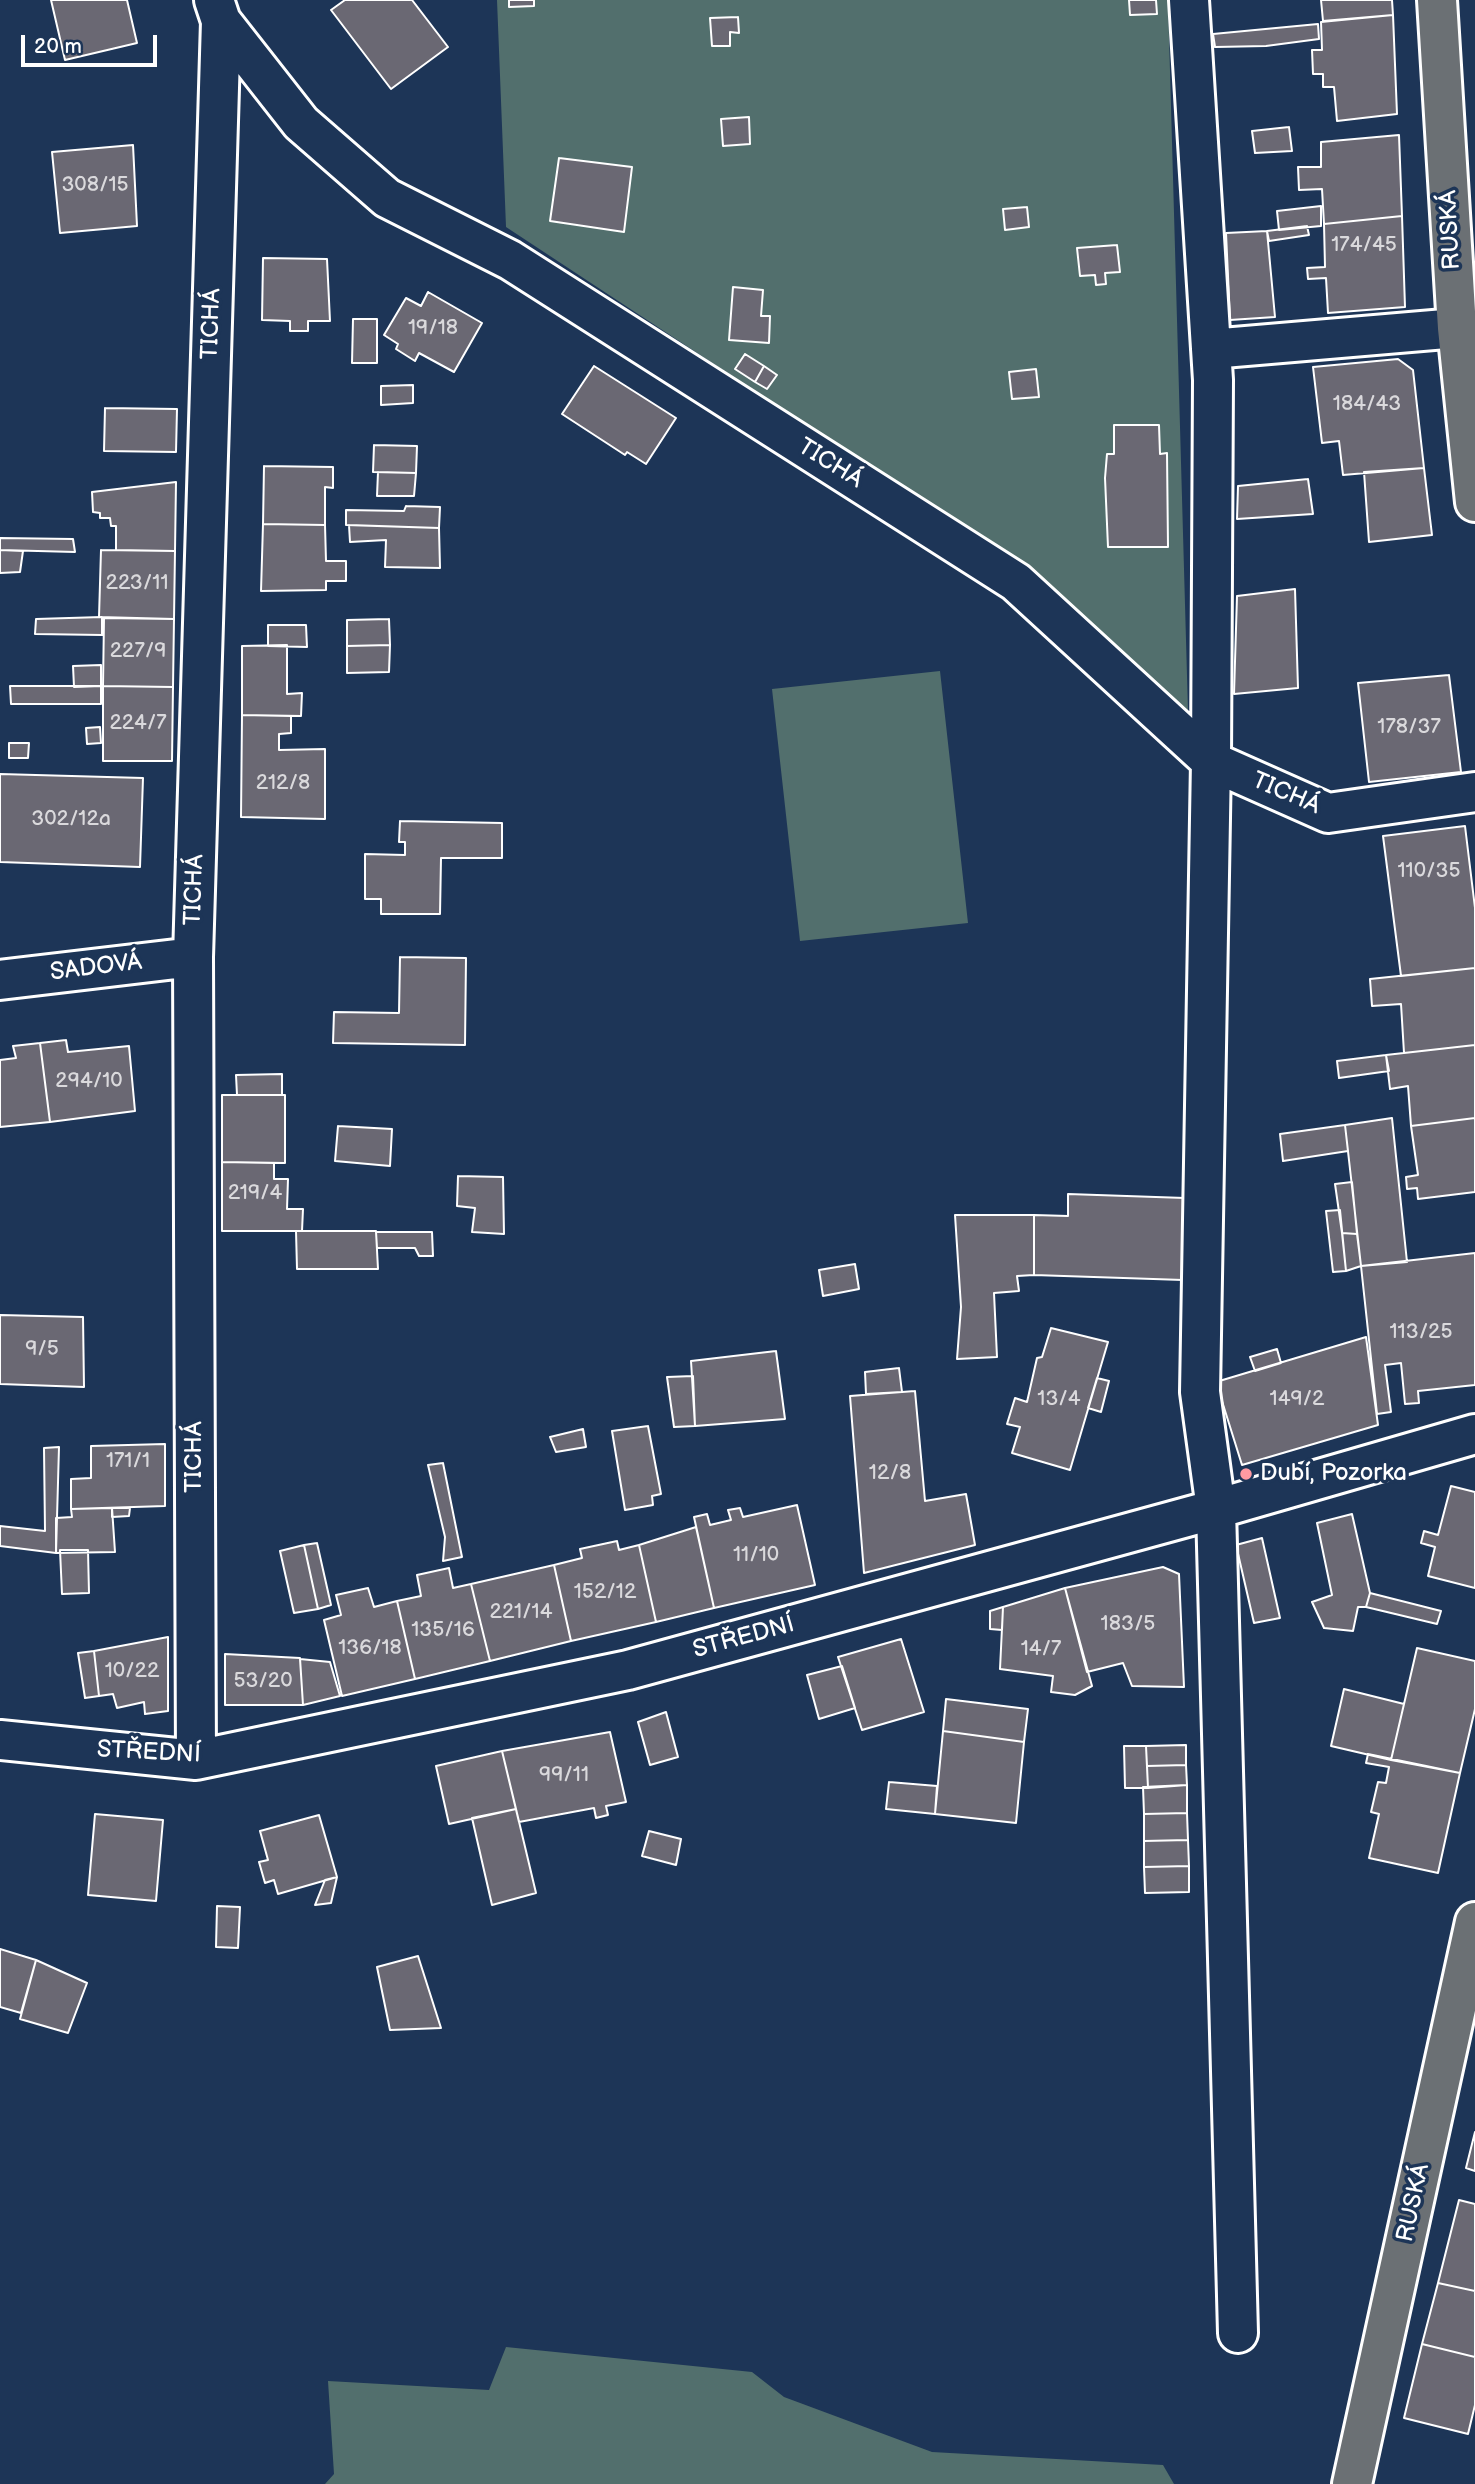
<!DOCTYPE html>
<html>
<head>
<meta charset="utf-8">
<style>
  body { margin:0 }
  #map { position:relative; width:1475px; height:2484px; overflow:hidden; background:#1d3557; font-family:"Balsamiq Sans",sans-serif }
  canvas { display:block }
  .scale { position:absolute; left:21px; top:35px; width:136px; height:32px; box-sizing:border-box; border:4px solid #fff; border-top:0; padding-left:9px; font-size:21px; line-height:24px; white-space:nowrap; color:#fff; -webkit-text-stroke:5px #1d3557; paint-order:stroke }
</style>
</head>
<body>
<div id="map">
<canvas width="1475" height="2484"></canvas>
<div class="scale">20 m</div>
</div>
<script>
const c = document.querySelector('canvas').getContext('2d');
c.lineJoin = 'round';
function paint(path, color) { c.fillStyle = color; c.fill(path, 'evenodd'); }
const poly = rows => new Path2D(rows.map(r => 'M' + r).join(''));
function stroke(path, color, width, dash) { c.strokeStyle = color; c.lineWidth = width; c.lineCap = dash ? 'butt' : 'round'; c.setLineDash(dash || []); c.stroke(path); }
function label(font, color, halo, rows, align = 'center') {
  c.font = font + ' "Balsamiq Sans",sans-serif'; c.lineWidth = 7; c.setLineDash([]); c.textBaseline = 'middle'; c.strokeStyle = halo; c.fillStyle = color; for (const [text, x, y, turn = 0] of rows) {
    c.save(); c.translate(x, y); c.rotate((+turn || 0) * Math.PI / 180); c.textAlign = isNaN(turn) ? turn : align; if (halo) c.strokeText(text, 0, 0); c.fillText(text, 0, 0); c.restore();
  }
}
paint(poly([
  [497,0,1168,0,1188,711,1010,555,905,490,506,227],
  [940,671,968,923,800,941,772,689],
  [506,2347,752,2372,784,2397,932,2452,1163,2465,1174,2484,325,2484,334,2474,328,2381,489,2390]
]), '#526f6d');
const building = poly([
  [51,0,127,0,137,43,65,60,51,0],
  [345,0,412,0,448,47,391,89,331,10,345,0],
  [509,0,534,0,534,6,509,7,509,0],
  [1129,0,1156,0,1157,14,1130,15,1129,0],
  [1321,0,1392,0,1393,15,1323,21,1321,0],
  [1393,15,1397,114,1337,121,1334,87,1323,87,1323,74,1313,74,1312,50,1322,50,1321,22,1393,15],
  [738,17,739,33,730,32,730,46,712,46,710,18,738,17],
  [1318,24,1319,39,1266,46,1215,47,1213,34,1318,24],
  [749,117,750,144,723,146,721,119,749,117],
  [1289,127,1292,151,1255,153,1252,131,1289,127],
  [1399,135,1402,216,1324,224,1322,189,1299,190,1298,167,1321,167,1321,142,1399,135],
  [133,145,137,226,60,233,52,152,133,145],
  [559,158,632,167,624,232,550,221,559,158],
  [1321,206,1321,226,1279,230,1277,211,1321,206],
  [1027,207,1029,227,1005,230,1003,209,1027,207],
  [1402,216,1405,307,1328,313,1326,278,1308,279,1307,268,1325,267,1324,224,1402,216],
  [1307,226,1309,235,1269,241,1267,231,1307,226],
  [1267,231,1275,317,1230,320,1226,233,1267,231],
  [1117,245,1120,272,1105,273,1106,284,1096,285,1095,275,1080,276,1077,248,1117,245],
  [263,258,327,259,330,321,308,321,308,331,290,331,290,321,262,320,263,258],
  [733,287,763,290,761,316,770,316,769,343,729,340,733,287],
  [428,292,482,323,454,372,419,353,415,361,396,349,398,344,384,335,406,298,421,306,428,292],
  [353,319,377,319,377,363,352,363,353,319],
  [745,354,764,366,755,382,735,369,745,354],
  [1398,359,1413,370,1424,468,1343,475,1339,441,1322,443,1313,367,1398,359],
  [594,366,676,418,646,464,627,452,625,455,562,414,594,366],
  [764,366,777,375,767,389,755,382,764,366],
  [1036,369,1039,397,1012,399,1009,372,1036,369],
  [413,385,413,403,381,405,381,386,413,385],
  [105,408,177,409,176,452,104,451,105,408],
  [1114,425,1159,425,1160,454,1167,453,1168,547,1108,547,1105,478,1107,454,1114,454,1114,425],
  [374,445,417,446,416,473,373,472,374,445],
  [264,466,333,467,333,488,325,487,325,525,263,524,264,466],
  [1424,468,1432,535,1369,542,1364,472,1424,468],
  [378,472,416,473,414,496,377,496,378,472],
  [1308,479,1313,514,1237,519,1238,486,1308,479],
  [176,482,175,551,116,550,116,526,111,526,110,518,100,518,100,513,93,512,92,492,176,482],
  [406,506,440,507,439,528,346,525,346,510,404,511,406,506],
  [263,524,325,525,326,561,346,561,346,581,326,581,326,590,261,591,263,524],
  [349,525,439,528,440,568,385,567,386,540,350,542,349,525],
  [0,538,73,539,75,552,0,550,0,538],
  [0,550,23,551,20,572,0,573,0,550],
  [101,550,175,551,174,619,99,617,101,550],
  [1295,589,1298,688,1234,694,1237,596,1295,589],
  [102,617,102,635,35,634,36,619,102,617],
  [104,618,174,619,173,687,103,686,104,618],
  [389,619,390,645,347,646,347,620,389,619],
  [268,625,306,625,307,647,268,646,268,625],
  [287,645,287,694,302,693,301,716,242,715,242,646,287,645],
  [390,645,389,672,347,673,347,646,390,645],
  [101,665,101,686,74,687,73,666,101,665],
  [1449,675,1461,772,1369,782,1358,683,1449,675],
  [10,686,101,686,101,704,11,704,10,686],
  [103,686,173,687,172,761,103,761,103,686],
  [242,715,291,716,291,733,279,734,279,750,325,749,325,819,241,817,242,715],
  [100,727,101,743,87,744,86,728,100,727],
  [9,743,29,743,28,758,9,758,9,743],
  [0,774,143,778,140,867,0,862,0,774],
  [400,821,502,823,502,858,441,858,440,914,381,914,381,899,365,899,365,854,405,855,405,842,399,842,400,821],
  [1465,826,1475,908,1475,968,1401,976,1383,836,1465,826],
  [400,957,466,958,465,1045,333,1043,334,1012,399,1013,400,957],
  [1475,968,1475,1045,1404,1053,1401,1004,1372,1006,1370,979,1475,968],
  [66,1040,68,1052,129,1046,135,1111,50,1122,40,1043,66,1040],
  [40,1043,50,1122,0,1127,0,1060,16,1058,13,1046,40,1043],
  [1475,1045,1475,1118,1411,1126,1408,1086,1390,1089,1386,1055,1475,1045],
  [1386,1055,1389,1071,1339,1078,1337,1061,1386,1055],
  [282,1074,282,1095,237,1095,236,1075,282,1074],
  [222,1095,285,1095,285,1163,222,1162,222,1095],
  [1392,1118,1407,1262,1361,1266,1345,1125,1392,1118],
  [1475,1118,1475,1192,1418,1199,1417,1188,1407,1189,1406,1177,1418,1175,1411,1126,1475,1118],
  [1345,1125,1348,1151,1283,1161,1280,1134,1345,1125],
  [338,1126,392,1129,390,1166,335,1161,338,1126],
  [222,1162,274,1163,274,1179,288,1179,287,1209,303,1209,302,1231,222,1231,222,1162],
  [458,1176,503,1177,504,1234,472,1232,475,1208,457,1206,458,1176],
  [1352,1182,1357,1234,1342,1233,1335,1184,1352,1182],
  [1068,1194,1185,1198,1183,1280,1034,1275,1034,1215,1068,1216,1068,1194],
  [1340,1210,1346,1271,1333,1272,1326,1211,1340,1210],
  [955,1215,1034,1215,1034,1275,1017,1276,1019,1291,994,1293,997,1357,957,1359,961,1307,955,1215],
  [296,1231,376,1231,378,1269,297,1269,296,1231],
  [376,1232,432,1232,433,1256,419,1256,415,1248,377,1248,376,1232],
  [1342,1233,1357,1234,1361,1266,1346,1271,1342,1233],
  [1475,1253,1475,1385,1418,1391,1419,1403,1405,1404,1401,1363,1385,1365,1391,1412,1377,1414,1361,1266,1475,1253],
  [855,1264,859,1289,823,1296,819,1270,855,1264],
  [0,1315,83,1317,84,1387,0,1384,0,1315],
  [1051,1328,1108,1342,1070,1470,1012,1453,1020,1427,1007,1424,1015,1398,1027,1402,1037,1358,1042,1357,1051,1328],
  [1366,1337,1378,1425,1242,1465,1216,1382,1366,1337],
  [1277,1349,1281,1363,1255,1371,1250,1357,1277,1349],
  [776,1351,785,1419,695,1426,691,1361,776,1351],
  [899,1368,902,1392,866,1394,865,1372,899,1368],
  [693,1376,695,1426,674,1427,667,1377,693,1376],
  [1097,1378,1109,1381,1101,1412,1088,1408,1097,1378],
  [915,1391,925,1501,966,1494,975,1545,864,1573,850,1396,915,1391],
  [648,1426,661,1494,652,1496,653,1505,625,1510,612,1431,648,1426],
  [583,1429,586,1447,556,1452,550,1437,583,1429],
  [165,1444,165,1506,71,1509,71,1479,91,1478,91,1446,165,1444],
  [59,1447,56,1553,0,1546,0,1526,45,1531,44,1448,59,1447],
  [443,1463,462,1557,443,1561,445,1537,428,1465,443,1463],
  [1451,1486,1475,1492,1475,1588,1428,1576,1435,1547,1421,1543,1424,1531,1438,1535,1451,1486],
  [797,1505,815,1585,714,1608,694,1517,707,1514,710,1525,731,1520,728,1510,740,1508,743,1517,797,1505],
  [112,1508,115,1552,56,1553,56,1518,72,1517,71,1509,112,1508],
  [112,1508,130,1508,129,1516,112,1517,112,1508],
  [1352,1514,1370,1593,1366,1607,1358,1607,1353,1631,1324,1628,1312,1602,1332,1595,1317,1523,1352,1514],
  [696,1527,714,1608,656,1622,639,1545,696,1527],
  [1262,1538,1280,1618,1254,1623,1236,1545,1262,1538],
  [617,1541,619,1550,639,1545,656,1622,571,1641,554,1565,582,1558,580,1549,617,1541],
  [317,1543,331,1605,318,1609,304,1545,317,1543],
  [304,1545,318,1609,294,1613,280,1551,304,1545],
  [60,1550,88,1550,89,1593,62,1594,60,1550],
  [554,1565,571,1641,490,1661,471,1584,554,1565],
  [1163,1567,1179,1574,1184,1687,1132,1686,1123,1663,1087,1672,1065,1588,1163,1567],
  [449,1568,453,1588,471,1584,490,1661,415,1679,397,1601,421,1596,417,1575,449,1568],
  [368,1588,374,1607,397,1601,415,1679,342,1696,324,1620,341,1615,336,1595,368,1588],
  [1065,1588,1092,1686,1075,1695,1051,1692,1053,1676,1000,1669,1003,1607,1065,1588],
  [1370,1593,1441,1611,1437,1624,1366,1607,1370,1593],
  [1003,1607,1002,1630,990,1629,990,1611,1003,1607],
  [168,1637,168,1711,145,1714,144,1702,117,1708,113,1694,99,1696,94,1651,168,1637],
  [901,1639,924,1712,862,1730,838,1657,901,1639],
  [1417,1648,1475,1661,1475,1709,1460,1773,1391,1760,1417,1648],
  [94,1651,99,1696,85,1698,78,1653,94,1651],
  [225,1654,300,1658,303,1705,225,1705,225,1654],
  [300,1659,330,1662,340,1696,303,1705,300,1659],
  [842,1666,855,1708,819,1719,807,1675,842,1666],
  [1344,1689,1404,1704,1391,1760,1331,1746,1344,1689],
  [946,1699,1028,1709,1024,1742,943,1731,946,1699],
  [666,1712,678,1757,650,1765,638,1722,666,1712],
  [943,1731,1024,1742,1016,1823,935,1814,943,1731],
  [610,1732,626,1802,606,1806,608,1815,596,1818,594,1808,519,1822,502,1751,610,1732],
  [1186,1745,1186,1765,1147,1766,1146,1746,1186,1745],
  [1124,1746,1146,1746,1148,1788,1125,1788,1124,1746],
  [502,1751,516,1809,449,1824,436,1766,502,1751],
  [1368,1754,1460,1773,1438,1873,1369,1858,1379,1814,1371,1812,1378,1782,1386,1783,1389,1767,1366,1763,1368,1754],
  [1186,1765,1187,1785,1148,1788,1147,1766,1186,1765],
  [889,1782,937,1786,935,1814,886,1809,889,1782],
  [1187,1785,1187,1813,1144,1814,1143,1787,1187,1785],
  [516,1809,536,1893,492,1905,472,1818,516,1809],
  [1187,1813,1188,1840,1144,1841,1144,1814,1187,1813],
  [95,1814,163,1820,156,1901,88,1895,95,1814],
  [319,1815,337,1877,278,1894,274,1880,265,1883,259,1862,268,1860,260,1831,319,1815],
  [649,1831,681,1839,676,1865,642,1856,649,1831],
  [1188,1840,1189,1866,1144,1867,1144,1841,1188,1840],
  [1189,1866,1189,1892,1145,1893,1144,1867,1189,1866],
  [337,1877,331,1903,315,1905,325,1880,337,1877],
  [217,1906,240,1907,238,1948,216,1947,217,1906],
  [0,1949,36,1960,21,2013,0,2007,0,1949],
  [418,1956,441,2028,390,2030,377,1967,418,1956],
  [36,1960,87,1983,68,2033,20,2019,36,1960],
  [1475,2132,1475,2171,1466,2168,1475,2132],
  [1459,2200,1475,2204,1475,2291,1438,2283,1459,2200],
  [1438,2283,1475,2291,1475,2357,1422,2344,1438,2283],
  [1422,2344,1475,2357,1475,2405,1468,2434,1404,2418,1422,2344]
]);
paint(building, '#6a6873');
stroke(building, '#fff', 2);
const minor = poly([
  [1189,0,1213,380,1211,761,1200,1392,1216,1509,1238,2333],
  [221,21,301,123,387,198,510,260,1016,582,1211,761,1328,813,1475,792],
  [1211,349,1457,328],
  [0,980,193,957],
  [0,1740,196,1760,628,1670,1216,1509,1475,1434],
  [196,1760,193,957,221,21,214,0]
]);
const major = poly([
  [1437,0,1457,328,1475,502],
  [1352,2484,1475,1922]
]);
stroke(minor, '#fff', 44);
stroke(major, '#fff', 44);
stroke(minor, '#1d3557', 38);
stroke(major, '#6b7074', 38);
for (const [x, y, r, color] of [
  [1246,1474,7,"#ff9aa2"]
]) { const dot = new Path2D(); dot.arc(x, y, r, 0, 2 * Math.PI); c.fillStyle = color; c.fill(dot); stroke(dot, '#1d3557', 2.5); }
label('21px', '#dad9dc', null, [
  ["308/15",95,186],
  ["174/45",1364,246],
  ["19/18",433,329],
  ["184/43",1367,405],
  ["223/11",137,584],
  ["227/9",138,652],
  ["224/7",138,724],
  ["178/37",1409,728],
  ["212/8",283,784],
  ["302/12a",71,820],
  ["110/35",1429,872],
  ["294/10",89,1082],
  ["219/4",255,1194],
  ["113/25",1421,1333],
  ["9/5",42,1350],
  ["13/4",1059,1400],
  ["149/2",1297,1400],
  ["171/1",128,1462],
  ["12/8",890,1474],
  ["11/10",756,1556],
  ["152/12",605,1593],
  ["221/14",521,1613],
  ["183/5",1128,1625],
  ["135/16",443,1631],
  ["136/18",370,1649],
  ["14/7",1041,1650],
  ["10/22",132,1672],
  ["53/20",263,1682],
  ["99/11",564,1776]
]);
label('24px', '#fff', '#1d3557', [
  ["RUSKÁ",1451,230,-93],
  ["TICHÁ",212,324,-88],
  ["TICHÁ",830,464,32],
  ["TICHÁ",1286,794,23],
  ["TICHÁ",195,890,-88],
  ["SADOVÁ",96,968,-7],
  ["TICHÁ",195,1457,-90],
  ["STŘEDNÍ",744,1638,-15],
  ["STŘEDNÍ",149,1753,3],
  ["RUSKÁ",1414,2203,-78]
]);
label('24px', '#fff', '#1d3557', [
  ["Dubí, Pozorka",1260,1474]
], 'left');
</script>
</body>
</html>
